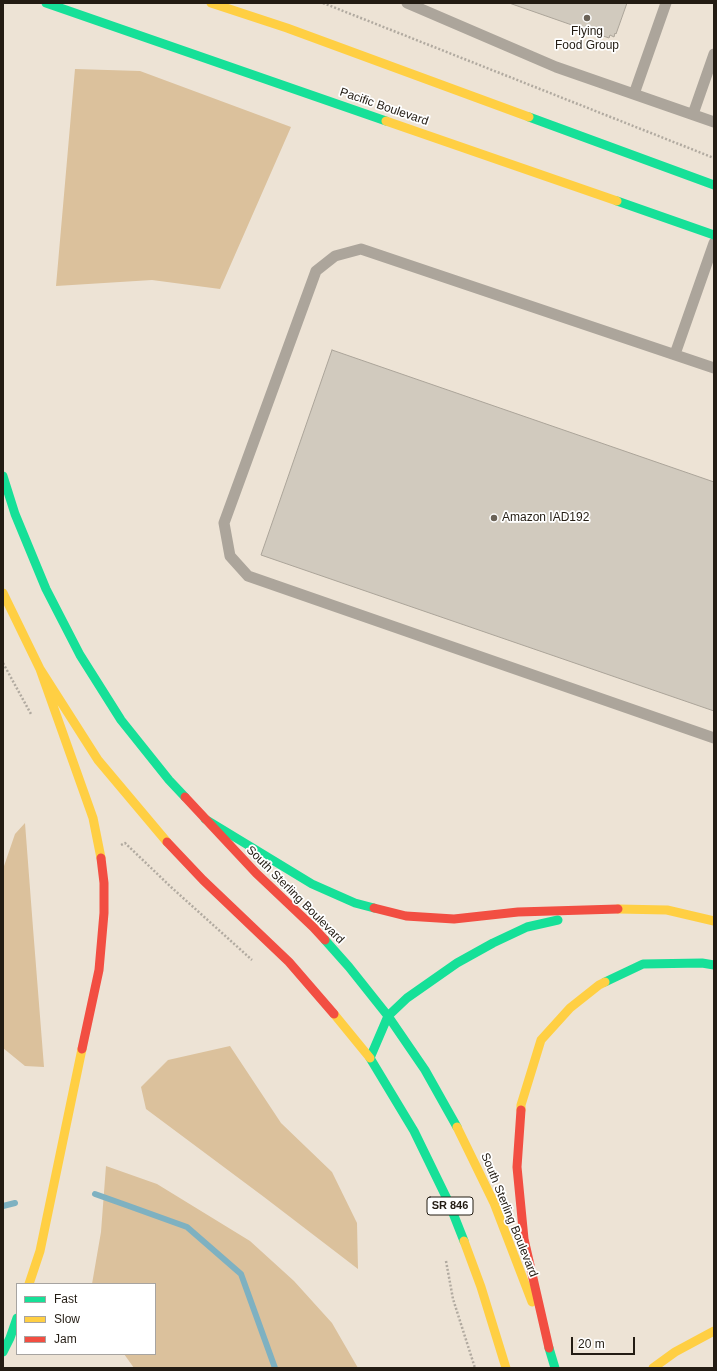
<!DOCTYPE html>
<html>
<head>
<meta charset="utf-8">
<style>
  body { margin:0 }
  #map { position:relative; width:717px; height:1371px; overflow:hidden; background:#ede3d5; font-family:Helvetica,sans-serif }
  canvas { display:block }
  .frame { position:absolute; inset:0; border:4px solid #231c13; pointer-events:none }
  .legend { position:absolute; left:16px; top:1283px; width:140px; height:72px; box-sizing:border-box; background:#fff; border:1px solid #a7a4a1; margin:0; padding:5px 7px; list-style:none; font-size:12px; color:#231c13 }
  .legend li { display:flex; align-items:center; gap:8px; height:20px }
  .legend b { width:20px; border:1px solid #a7a4a1 }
  .scale { position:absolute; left:571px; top:1337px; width:64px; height:18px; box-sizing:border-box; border:2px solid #231c13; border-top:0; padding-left:5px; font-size:12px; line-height:14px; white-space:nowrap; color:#231c13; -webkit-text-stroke:3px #fff; paint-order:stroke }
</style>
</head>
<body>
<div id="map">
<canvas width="717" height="1371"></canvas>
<div class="frame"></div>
<ul class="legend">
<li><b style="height:5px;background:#16e098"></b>Fast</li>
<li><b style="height:5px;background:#ffcf43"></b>Slow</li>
<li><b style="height:5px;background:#f24e42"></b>Jam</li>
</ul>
<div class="scale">20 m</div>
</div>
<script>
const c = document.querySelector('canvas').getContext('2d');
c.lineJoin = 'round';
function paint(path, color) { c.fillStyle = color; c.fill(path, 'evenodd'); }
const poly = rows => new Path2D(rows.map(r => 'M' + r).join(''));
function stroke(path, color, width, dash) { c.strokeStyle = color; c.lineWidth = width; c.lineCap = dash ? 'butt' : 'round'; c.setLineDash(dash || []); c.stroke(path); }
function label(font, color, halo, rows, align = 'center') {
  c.font = font + ' Helvetica,sans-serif'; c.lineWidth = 3.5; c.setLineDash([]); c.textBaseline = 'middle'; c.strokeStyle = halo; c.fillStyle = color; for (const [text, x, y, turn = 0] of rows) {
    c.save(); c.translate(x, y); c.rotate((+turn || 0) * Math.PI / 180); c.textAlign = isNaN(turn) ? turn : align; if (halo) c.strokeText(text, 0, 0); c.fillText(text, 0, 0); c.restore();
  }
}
paint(poly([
  [75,69,140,71,291,127,220,289,152,280,56,286],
  [25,823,33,928,44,1067,25,1066,3,1048,3,869,15,834],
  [230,1046,281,1123,332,1172,357,1223,358,1269,264,1197,146,1109,141,1087,168,1060],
  [106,1166,157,1184,250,1241,294,1281,332,1323,358,1368,134,1368,124,1354,155,1354,155,1284,92,1284,101,1232]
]), '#dbc19c');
stroke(poly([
  [95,1194,126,1205,187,1227,241,1274,275,1368],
  [3,1206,15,1203]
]), '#7eb1c1', 6);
const building = poly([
  [509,3,627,3,616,34,615,33,614,37,610,35,609,38,509,3],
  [332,350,714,482,714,711,261,555,332,350]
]);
paint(building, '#d1cabe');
stroke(building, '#aba499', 1);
stroke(poly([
  [323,3,714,158],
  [3,663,31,714],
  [121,845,125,843,171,887,252,960],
  [446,1261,453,1299,475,1368]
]), '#b1aaa0', 2.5, [2, 2]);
stroke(poly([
  [407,3,556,67,714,122],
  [634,94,666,3],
  [693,114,714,54],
  [675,354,714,243],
  [714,368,361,249,335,256,316,271,224,523,230,556,248,576,714,738]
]), '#aca59b', 11);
stroke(poly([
  [46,3,386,121],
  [529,117,714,185],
  [617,201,714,235],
  [3,476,15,514,46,589,80,655,121,720,169,780,185,797],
  [205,819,312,884,355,903,374,908],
  [325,940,349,967,388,1016,425,1070,457,1127],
  [605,982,643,964,702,963,714,965],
  [370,1058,414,1131,449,1203,464,1241],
  [370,1058,388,1016,407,998,457,963,493,943,527,927,558,920],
  [549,1348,555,1368],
  [3,1352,10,1338,17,1318]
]), '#16e098', 9);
stroke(poly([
  [211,3,287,28,529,117],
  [386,121,617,201],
  [3,593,40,669,98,760,167,842],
  [40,669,93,818,101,858],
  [618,909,667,910,714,921],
  [334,1014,370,1058],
  [521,1110,521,1105,541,1040,570,1008,599,985,605,982],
  [457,1127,494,1203,532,1302],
  [464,1241,481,1287,506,1368],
  [29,1284,40,1251,82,1049],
  [653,1368,675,1352,714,1331]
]), '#ffcf43', 9);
stroke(poly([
  [185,797,256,873,313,927,325,940],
  [167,842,203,880,289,962,334,1014],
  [374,908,406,916,454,919,518,912,618,909],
  [82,1049,99,970,104,913,104,883,101,858],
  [521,1110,517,1167,524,1239,549,1348]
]), '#f24e42', 9);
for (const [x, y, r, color] of [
  [587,18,4,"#6a6257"],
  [494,518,4,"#6a6257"]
]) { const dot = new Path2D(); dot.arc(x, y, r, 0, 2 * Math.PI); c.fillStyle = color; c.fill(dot); stroke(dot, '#fff', 1.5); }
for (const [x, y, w] of [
  [450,1206,46]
]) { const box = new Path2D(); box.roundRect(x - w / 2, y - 9, w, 18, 3); c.fillStyle = '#fff'; c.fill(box); stroke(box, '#231c13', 1); }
label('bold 11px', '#231c13', null, [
  ["SR 846",450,1206]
]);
label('12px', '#231c13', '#fff', [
  ["Flying",587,32],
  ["Food Group",587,46],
  ["Amazon IAD192",502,518,"left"]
]);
label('12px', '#231c13', '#fff', [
  ["Pacific Boulevard",384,107,19],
  ["South Sterling Boulevard",295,895,45],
  ["South Sterling Boulevard",509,1215,68]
]);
</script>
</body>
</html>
